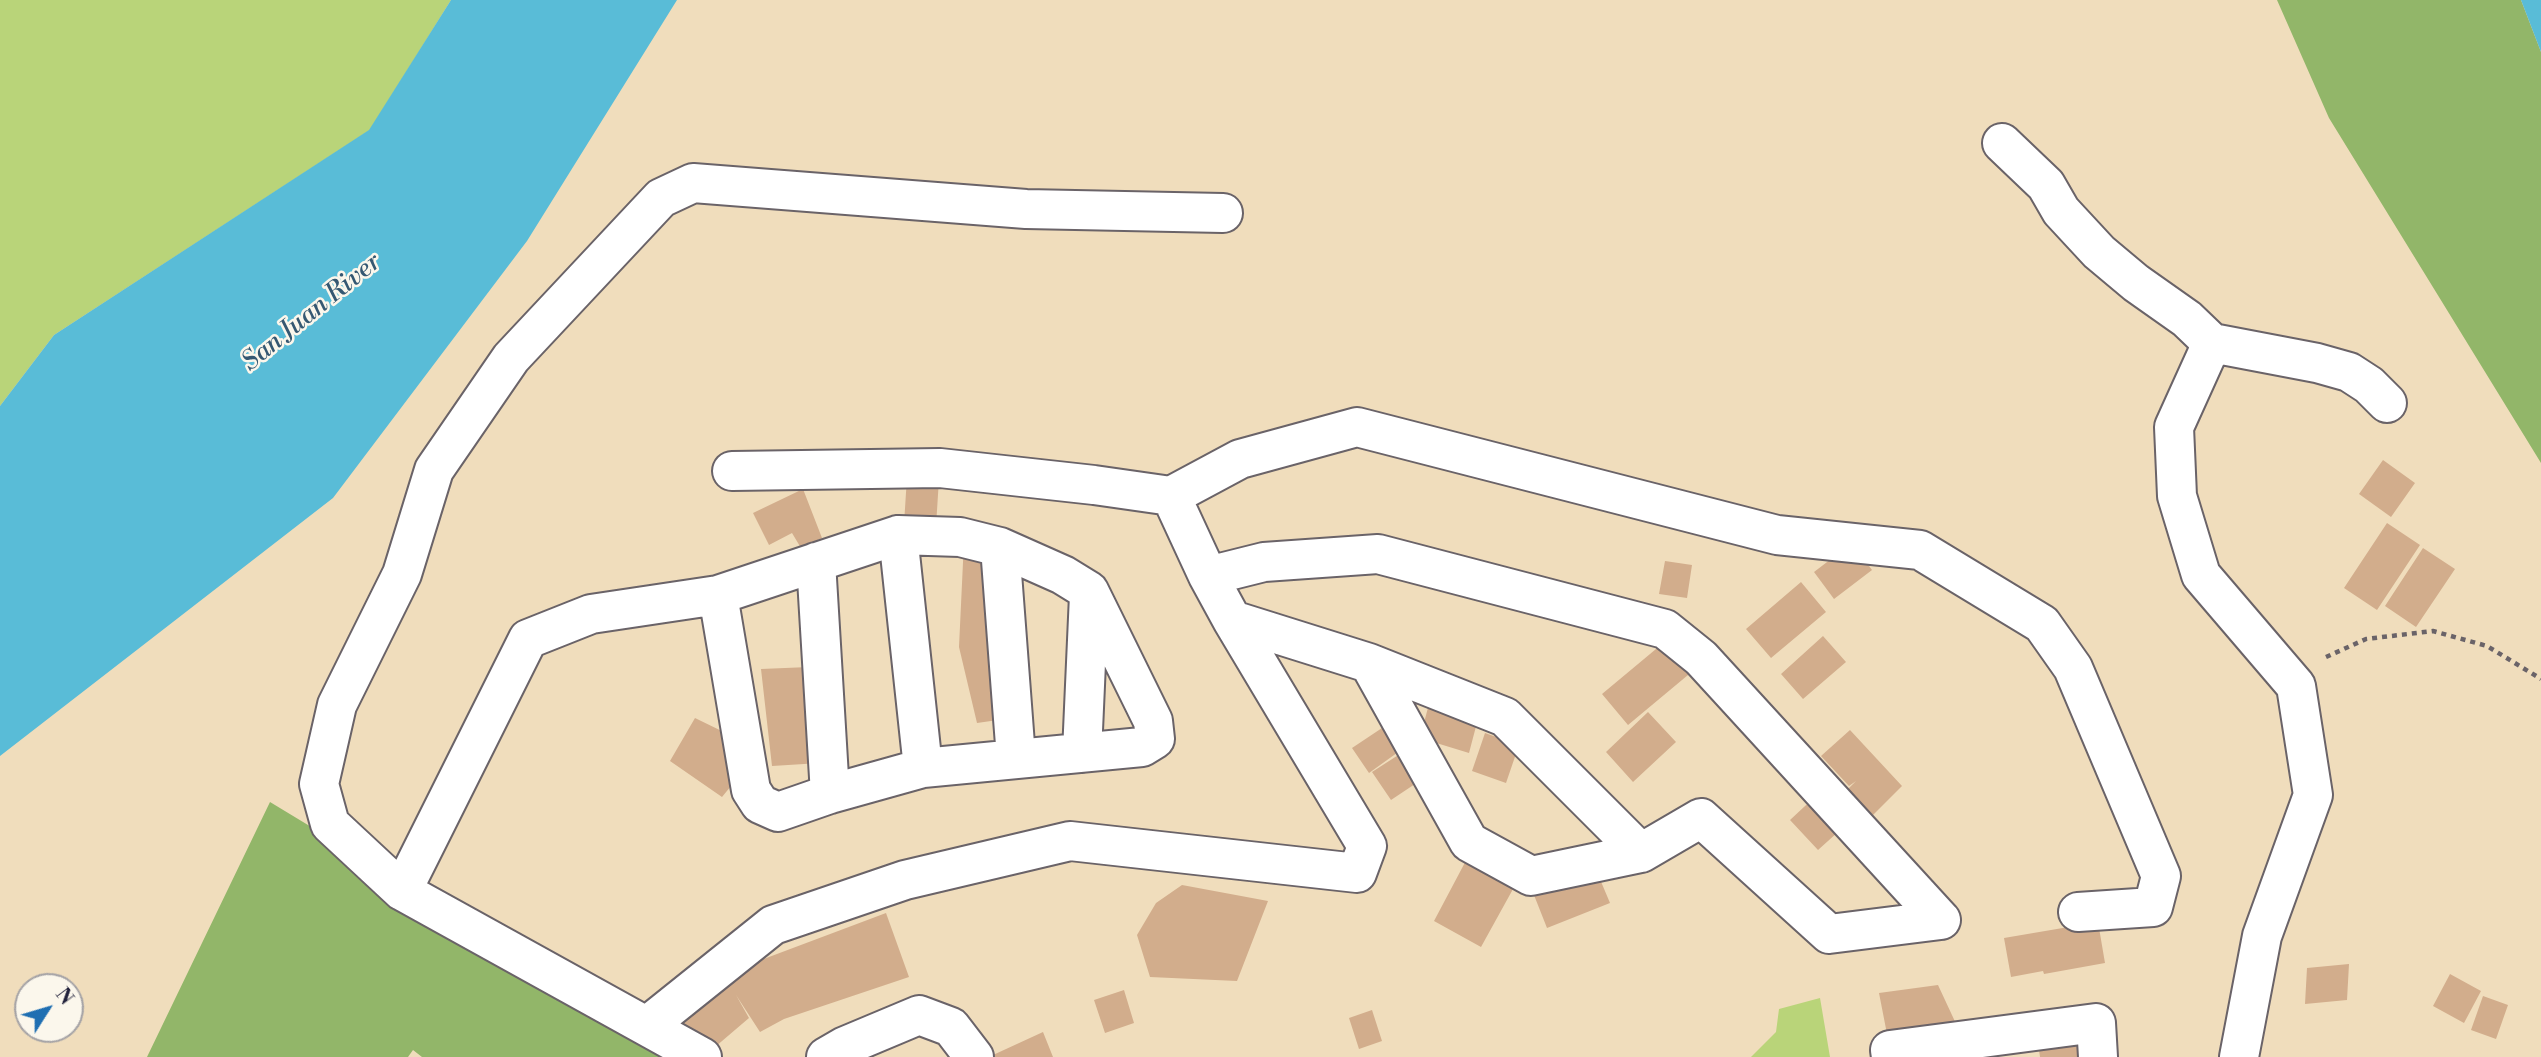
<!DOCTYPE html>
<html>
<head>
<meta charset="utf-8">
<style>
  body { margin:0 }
  #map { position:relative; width:2541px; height:1057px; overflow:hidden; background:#f0ddbc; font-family:"Libre Bodoni",serif }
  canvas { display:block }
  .north { position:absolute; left:14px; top:973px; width:70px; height:70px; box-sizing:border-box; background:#fbf7ec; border:2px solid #a4a2a5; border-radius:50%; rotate:53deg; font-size:19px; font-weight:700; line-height:28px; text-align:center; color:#22223b }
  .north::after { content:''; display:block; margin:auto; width:24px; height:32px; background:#1f6fb2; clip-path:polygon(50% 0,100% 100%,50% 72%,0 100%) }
</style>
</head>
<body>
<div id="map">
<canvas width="2541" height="1057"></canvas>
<div class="north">N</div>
</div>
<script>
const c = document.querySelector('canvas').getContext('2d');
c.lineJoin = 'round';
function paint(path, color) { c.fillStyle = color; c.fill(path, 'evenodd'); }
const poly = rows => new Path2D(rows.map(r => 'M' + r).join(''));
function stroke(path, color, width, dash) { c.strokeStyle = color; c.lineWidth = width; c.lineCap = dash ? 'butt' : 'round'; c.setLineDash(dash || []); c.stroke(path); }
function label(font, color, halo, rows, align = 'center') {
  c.font = font + ' "Libre Bodoni",serif'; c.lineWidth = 5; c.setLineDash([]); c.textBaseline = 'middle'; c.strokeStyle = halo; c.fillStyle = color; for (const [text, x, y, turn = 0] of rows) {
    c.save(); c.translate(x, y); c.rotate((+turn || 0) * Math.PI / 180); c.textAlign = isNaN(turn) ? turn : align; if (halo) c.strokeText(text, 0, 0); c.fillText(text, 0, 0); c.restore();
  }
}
paint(poly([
  [0,0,451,0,370,130,54,335,0,406],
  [1820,998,1830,1057,1751,1057,1776,1032,1779,1009]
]), '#b9d479');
paint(poly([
  [2277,0,2521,0,2541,52,2541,463,2329,118],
  [270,802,645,1029,687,1057,422,1057,413,1050,408,1057,147,1057]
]), '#92b669');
paint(poly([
  [451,0,677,0,527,241,333,498,0,756,0,406,54,335,369,130],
  [2521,0,2541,0,2541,52]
]), '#59bcd7');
paint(poly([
  [2383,460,2415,483,2391,517,2359,494],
  [907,477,939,479,936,526,904,524],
  [803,489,822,538,801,548,792,533,769,545,753,513],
  [2387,523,2420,545,2377,610,2344,588],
  [964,541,994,553,1012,718,977,723,959,647],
  [1852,543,1872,570,1834,599,1814,572],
  [2423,548,2455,569,2416,627,2385,606],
  [1665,561,1692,565,1687,598,1659,594],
  [1801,582,1826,612,1771,658,1746,629],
  [1823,636,1846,662,1803,699,1781,674],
  [1668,639,1694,670,1628,725,1602,694],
  [809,667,820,763,772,766,761,669],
  [1430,700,1479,715,1469,753,1420,738],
  [1648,712,1676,742,1633,782,1606,752],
  [695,718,736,738,740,775,722,797,670,761],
  [1385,726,1401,750,1369,773,1352,748],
  [1850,730,1902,786,1873,815,1848,789,1856,781,1849,786,1821,756],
  [1485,733,1519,745,1506,783,1472,771],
  [1403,752,1421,780,1391,800,1372,772],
  [1819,793,1848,823,1818,850,1790,820],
  [1470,853,1518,880,1481,947,1434,921],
  [1594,865,1610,903,1547,928,1532,890],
  [1182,885,1268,901,1237,981,1150,977,1137,935,1156,903],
  [886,913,909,977,784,1019,760,1032,736,995,749,1018,715,1047,674,1021,729,985,761,960],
  [2098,922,2105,963,2044,974,2043,971,2011,977,2004,938],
  [2349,964,2347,1000,2305,1004,2307,968],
  [2450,974,2481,991,2464,1023,2433,1006],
  [1938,985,1958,1028,1887,1034,1879,993],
  [1124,990,1134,1023,1105,1033,1094,1000],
  [2483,996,2508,1005,2496,1039,2471,1030],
  [1372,1010,1382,1041,1359,1049,1349,1018],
  [2076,1028,2084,1057,2040,1057,2037,1037],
  [1043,1032,1053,1057,994,1057,993,1055]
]), '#d2ad8c');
const minor = poly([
  [2002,143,2046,185,2061,211,2099,252,2136,283,2187,319,2212,343,2317,363,2349,372,2369,385,2387,403],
  [2212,343,2174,427,2177,496,2201,575,2296,686,2313,795,2262,936,2239,1057],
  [732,471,940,468,1094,485,1171,496],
  [898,535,923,768],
  [1000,547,1016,758],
  [816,562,830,794],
  [1208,576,1264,562,1378,554,1665,629,1701,658,1941,920],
  [1232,620,1369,663,1505,717,1641,853,1701,818,1829,934,1941,920],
  [1369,663,1469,842,1531,876,1641,853],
  [1082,753,1089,595],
  [402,891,528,639,591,614,718,595,898,535,960,537,1000,547,1063,575,1089,591,1153,721,1155,739,1142,747,923,768,830,794,778,812,760,804,751,790,718,595],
  [647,1026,773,925,905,880,1070,841,1357,873,1367,846,1232,620,1208,576,1171,496,1240,459,1357,427,1777,535,1920,550,2042,624,2073,668,2161,876,2153,907,2078,912],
  [702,1057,402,891,330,824,319,784,337,705,402,574,434,470,511,358,661,198,693,183,1026,209,1223,213],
  [826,1057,845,1046,919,1015,951,1027,974,1057],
  [1891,1057,1890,1050,2096,1023,2098,1057]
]);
stroke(minor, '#6a6368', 42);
stroke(poly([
  [2326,657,2366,639,2433,631,2487,646,2541,679]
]), '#6a6368', 4.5, [5, 5]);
stroke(minor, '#fff', 38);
label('italic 26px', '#355872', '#fbf7ec', [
  ["San Juan River",312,313,-39]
]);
</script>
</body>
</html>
